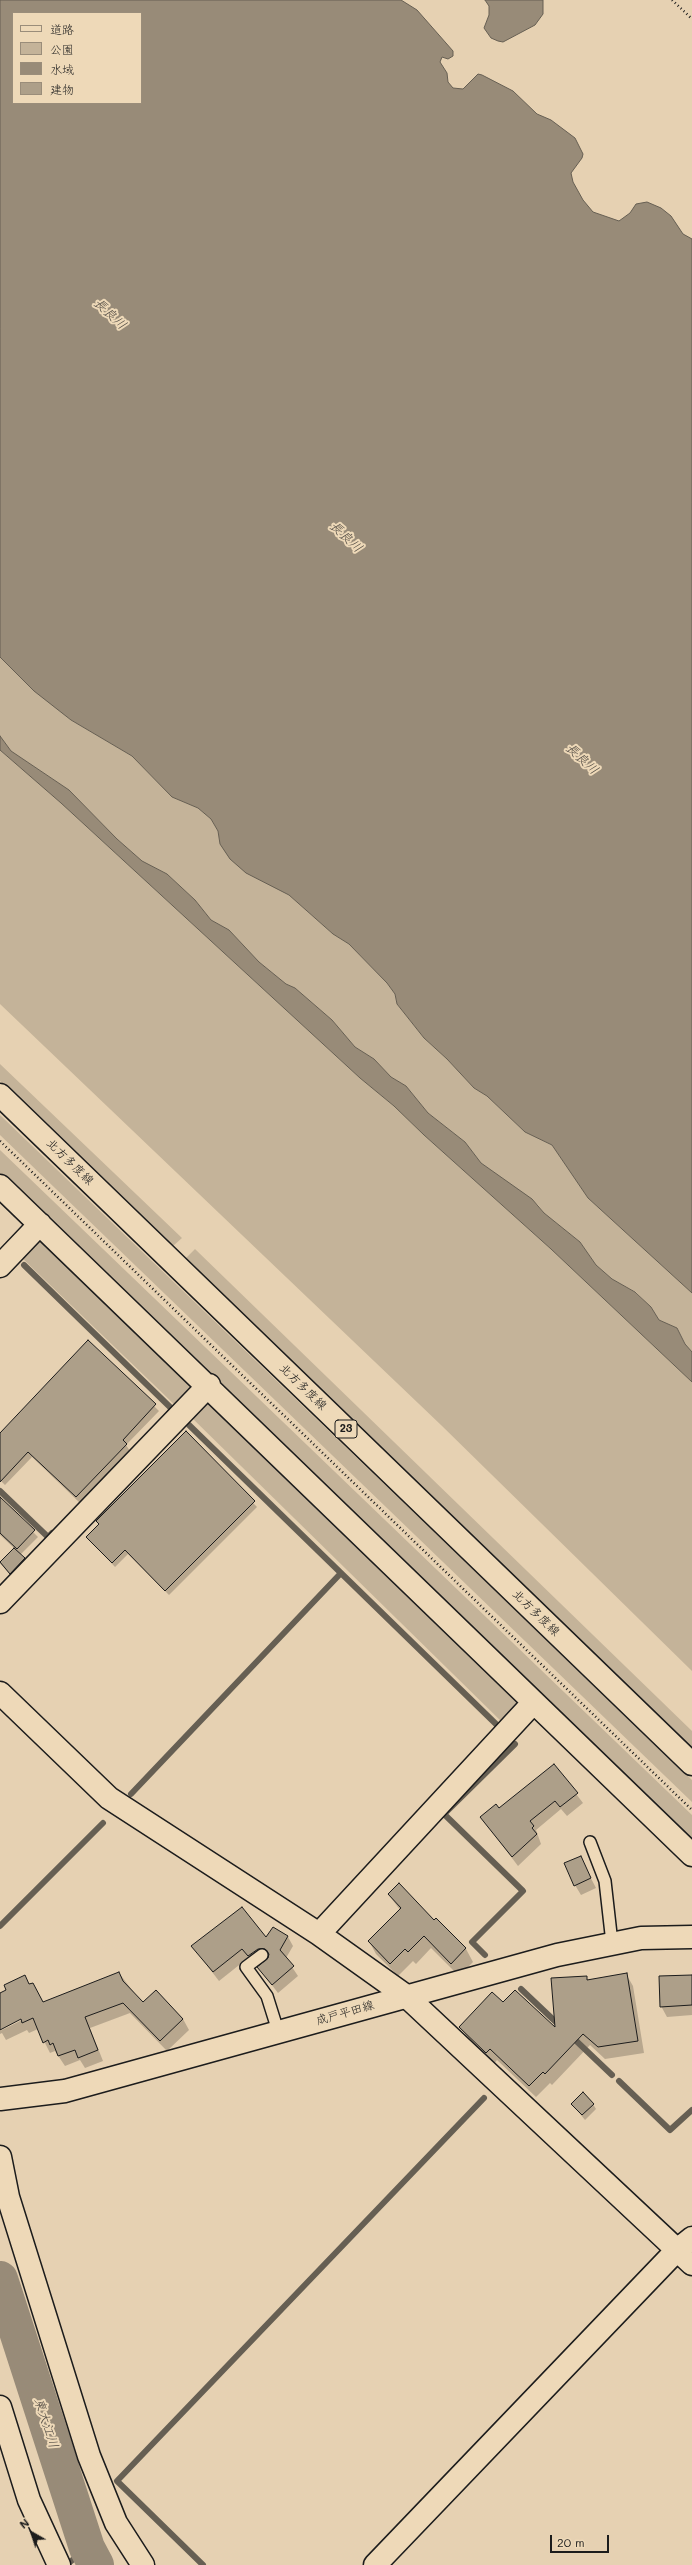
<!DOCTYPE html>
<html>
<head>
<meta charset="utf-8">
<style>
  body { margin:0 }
  #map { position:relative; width:692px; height:2565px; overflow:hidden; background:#e6d1b2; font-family:Mali,"Klee One",sans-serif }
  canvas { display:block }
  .legend { position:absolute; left:12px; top:12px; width:130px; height:92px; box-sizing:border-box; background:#eed9b8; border:1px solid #9a8d7a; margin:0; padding:5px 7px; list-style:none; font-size:12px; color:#1c1c1c }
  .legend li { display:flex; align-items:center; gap:8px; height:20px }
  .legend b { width:20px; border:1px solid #9a8d7a }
  .north { position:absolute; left:12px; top:2513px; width:40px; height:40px; -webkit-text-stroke:3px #eed9b8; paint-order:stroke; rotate:321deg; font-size:11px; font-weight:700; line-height:16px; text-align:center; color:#1c1c1c }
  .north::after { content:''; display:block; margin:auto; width:14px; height:18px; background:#1c1c1c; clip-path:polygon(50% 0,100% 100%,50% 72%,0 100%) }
  .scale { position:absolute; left:550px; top:2535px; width:59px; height:18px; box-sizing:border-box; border:2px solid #1c1c1c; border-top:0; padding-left:5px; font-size:12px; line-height:14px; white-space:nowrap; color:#1c1c1c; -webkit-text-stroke:3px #eed9b8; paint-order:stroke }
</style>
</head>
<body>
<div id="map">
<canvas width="692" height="2565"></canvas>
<ul class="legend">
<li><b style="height:5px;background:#eed9b8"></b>道路</li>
<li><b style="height:11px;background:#c4b399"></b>公園</li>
<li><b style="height:11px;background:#988b78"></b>水域</li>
<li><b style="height:11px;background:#ad9f89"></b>建物</li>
</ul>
<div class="north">N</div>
<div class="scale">20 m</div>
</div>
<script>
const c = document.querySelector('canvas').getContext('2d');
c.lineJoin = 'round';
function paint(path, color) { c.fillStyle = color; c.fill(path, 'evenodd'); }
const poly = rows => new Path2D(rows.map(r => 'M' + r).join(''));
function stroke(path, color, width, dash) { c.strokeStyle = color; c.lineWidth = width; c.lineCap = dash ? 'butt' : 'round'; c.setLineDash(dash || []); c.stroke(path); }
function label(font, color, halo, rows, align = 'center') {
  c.font = font + ' Mali,"Klee One",sans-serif'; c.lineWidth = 4; c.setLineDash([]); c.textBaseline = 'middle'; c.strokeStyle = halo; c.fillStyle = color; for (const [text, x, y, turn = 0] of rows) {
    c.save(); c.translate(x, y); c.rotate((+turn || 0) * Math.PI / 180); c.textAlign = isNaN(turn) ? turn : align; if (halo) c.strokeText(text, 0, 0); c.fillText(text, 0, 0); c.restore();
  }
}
paint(poly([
  [0,657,71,720,132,756,172,797,198,808,211,819,218,831,220,844,269,883,289,895,333,934,349,944,387,983,395,994,397,1004,424,1038,447,1059,474,1088,487,1096,525,1132,552,1145,588,1198,692,1293,692,1352,685,1344,677,1328,659,1320,651,1307,636,1292,612,1279,596,1265,580,1242,544,1213,538,1205,481,1163,465,1142,428,1113,406,1086,391,1077,374,1059,355,1047,332,1020,295,988,286,984,259,962,229,930,211,920,195,900,167,874,142,861,117,839,69,790,11,751,0,736],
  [0,750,61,803,360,1078,394,1106,424,1135,551,1249,692,1382,692,1671,441,1425,0,1004],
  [0,1064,182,1238,173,1246,0,1081],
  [0,1115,692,1780,692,1802,0,1135],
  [0,1150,692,1815,692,1847,0,1175],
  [43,1239,193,1384,193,1394,178,1408,20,1256,37,1240],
  [195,1249,692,1731,692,1749,186,1258],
  [209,1399,516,1696,518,1712,505,1725,189,1415]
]), '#c4b399');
const water = poly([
  [0,0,401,0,417,10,453,51,453,56,448,59,442,57,440,62,447,73,448,82,453,88,463,89,478,74,482,75,513,91,537,114,551,120,575,138,583,154,582,158,571,173,573,182,583,200,593,212,619,221,630,213,636,204,647,202,661,208,671,216,683,234,692,239,692,1293,588,1198,552,1145,525,1132,487,1096,474,1088,447,1059,424,1038,397,1004,395,994,387,983,349,944,333,934,289,895,246,873,230,859,220,844,218,831,211,819,198,808,172,797,132,756,71,720,34,691,0,657,0,0],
  [13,13,141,13,141,103,13,103,13,13],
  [485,0,543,0,543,14,535,25,503,42,498,41,491,38,484,28,489,15,489,6,485,0],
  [0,736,11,751,69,790,117,839,142,861,167,874,195,900,211,920,229,930,259,962,286,984,295,988,332,1020,355,1047,374,1059,391,1077,406,1086,428,1113,465,1142,481,1163,532,1199,544,1213,580,1242,596,1265,612,1279,635,1292,651,1307,659,1320,677,1328,685,1344,692,1352,692,1382,551,1249,424,1135,394,1106,360,1078,61,803,0,750,0,736]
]);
paint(water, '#988b78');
stroke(water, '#665f53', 1);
paint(poly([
  [88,1341,159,1411,126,1445,130,1451,80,1503,32,1457,5,1485,0,1480,0,1434],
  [186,1433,257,1507,169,1595,128,1554,115,1567,87,1537,99,1525,97,1521],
  [0,1499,38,1537,20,1555,27,1564,13,1578,0,1563,14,1548,0,1535],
  [554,1765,583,1803,567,1816,561,1809,536,1830,541,1844,518,1866,481,1817,499,1809],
  [580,1857,596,1888,581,1895,575,1885],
  [389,1895,434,1921,436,1920,466,1949,473,1962,459,1976,431,1948,416,1964,413,1961,398,1976,376,1954,369,1941,400,1910],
  [288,1937,293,1946,286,1958,298,1976,278,1993,259,1968,270,1958,264,1959,254,1965,248,1958,219,1981,192,1946],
  [119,1973,143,2004,156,1991,183,2019,189,2030,167,2051,130,2013,90,2028,103,2061,85,2068,80,2060,65,2066,55,2051,50,2053,38,2029,29,2033,27,2030,6,2040,2,2033,0,2034,0,2031,26,2018,25,2016,0,2029,0,1994,33,1984,43,2002],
  [626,1974,633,1986,644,2053,605,2059,590,2045,552,2085,550,2083,536,2097,497,2060,494,2064,468,2039,461,2027,503,2004,556,2030,586,1977,588,1980],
  [692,1976,692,2015,667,2017,661,2006],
  [572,2104,593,2104,596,2109,585,2120]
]), '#0003');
stroke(poly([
  [24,1265,172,1409,169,1413],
  [189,1425,498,1726],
  [0,1491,48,1537,52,1533],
  [131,1794,341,1573],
  [0,1926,103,1823],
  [485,1955,472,1942,523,1891,444,1814,515,1744],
  [521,1989,559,2025],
  [570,2035,612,2075],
  [619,2081,670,2130,692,2110],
  [70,2562,87,2548],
  [203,2565,117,2481,484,2098]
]), '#665f53', 6);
stroke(poly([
  [0,2279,87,2548,96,2565]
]), '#988b78', 36);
const building = poly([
  [88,1340,156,1404,123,1440,127,1444,76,1497,28,1452,0,1482,0,1433,88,1340],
  [186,1431,255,1501,165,1591,125,1550,112,1563,86,1537,99,1524,96,1521,186,1431],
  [0,1497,35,1530,17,1549,0,1533,0,1497],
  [14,1548,25,1558,10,1574,0,1562,14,1548],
  [554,1764,578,1793,560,1807,555,1801,530,1821,534,1826,532,1828,537,1834,512,1857,480,1817,496,1804,499,1808,554,1764],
  [581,1856,591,1878,574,1886,564,1863,581,1856],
  [399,1883,434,1920,436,1918,466,1948,451,1964,424,1936,408,1952,405,1949,390,1964,368,1941,401,1908,388,1894,399,1883],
  [242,1907,266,1937,273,1927,288,1936,280,1950,294,1966,272,1985,257,1967,268,1958,269,1954,265,1949,258,1949,248,1956,242,1949,213,1972,191,1946,242,1907],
  [119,1972,123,1981,143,2002,156,1990,183,2019,160,2041,123,2003,85,2017,98,2050,78,2058,75,2050,58,2056,53,2043,50,2045,48,2040,43,2043,33,2018,22,2023,21,2019,0,2030,0,1993,6,1990,4,1985,25,1975,29,1984,33,1983,43,2002,119,1972],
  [627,1973,638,2041,598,2047,583,2034,545,2074,543,2072,529,2086,490,2049,486,2053,459,2027,492,1992,503,2002,515,1990,555,2027,551,1978,587,1976,587,1980,627,1973],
  [692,1975,692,2005,660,2007,659,1976,692,1975],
  [583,2092,594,2104,582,2115,571,2104,583,2092]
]);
paint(building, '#ad9f89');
stroke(building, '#1c1c1c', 1);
const service = poly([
  [590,1842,605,1881,612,1943],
  [262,1955,246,1967,267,1996,278,2031]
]);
const minor = poly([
  [0,1186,692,1855],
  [0,1266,40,1224],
  [0,1602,209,1385],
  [0,1693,109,1798,319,1934,406,1996,692,2264],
  [319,1934,533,1703],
  [0,2157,8,2197,89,2456,116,2523,143,2565],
  [0,2407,29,2500,59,2565],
  [375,2565,677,2250,692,2238]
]);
const secondary = poly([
  [0,2099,65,2091,557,1955,641,1938,692,1937]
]);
const primary = poly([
  [0,1095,692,1764]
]);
stroke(service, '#1c1c1c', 14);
stroke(minor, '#1c1c1c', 25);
stroke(secondary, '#1c1c1c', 25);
stroke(primary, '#1c1c1c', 25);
stroke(poly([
  [672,0,692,19],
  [0,1141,692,1810]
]), '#1c1c1c', 2.5, [1, 3]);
stroke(service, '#eed9b8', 11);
stroke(minor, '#eed9b8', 22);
stroke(secondary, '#eed9b8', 22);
stroke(primary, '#eed9b8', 22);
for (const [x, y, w] of [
  [346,1429,22]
]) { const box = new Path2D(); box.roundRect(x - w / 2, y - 9, w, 18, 3); c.fillStyle = '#eed9b8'; c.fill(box); stroke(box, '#1c1c1c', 1); }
label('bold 11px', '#1c1c1c', null, [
  ["23",346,1429]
]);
label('12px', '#1c1c1c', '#eed9b8', [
  ["北方多度線",70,1162,44],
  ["北方多度線",303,1387,44],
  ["北方多度線",536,1613,44],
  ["成戸平田線",345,2013,-16]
]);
label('italic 13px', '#4e4841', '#eed9b8', [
  ["長良川",110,314,43],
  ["長良川",346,537,43],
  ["長良川",582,759,43],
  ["東大江川",46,2423,72]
]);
</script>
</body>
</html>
